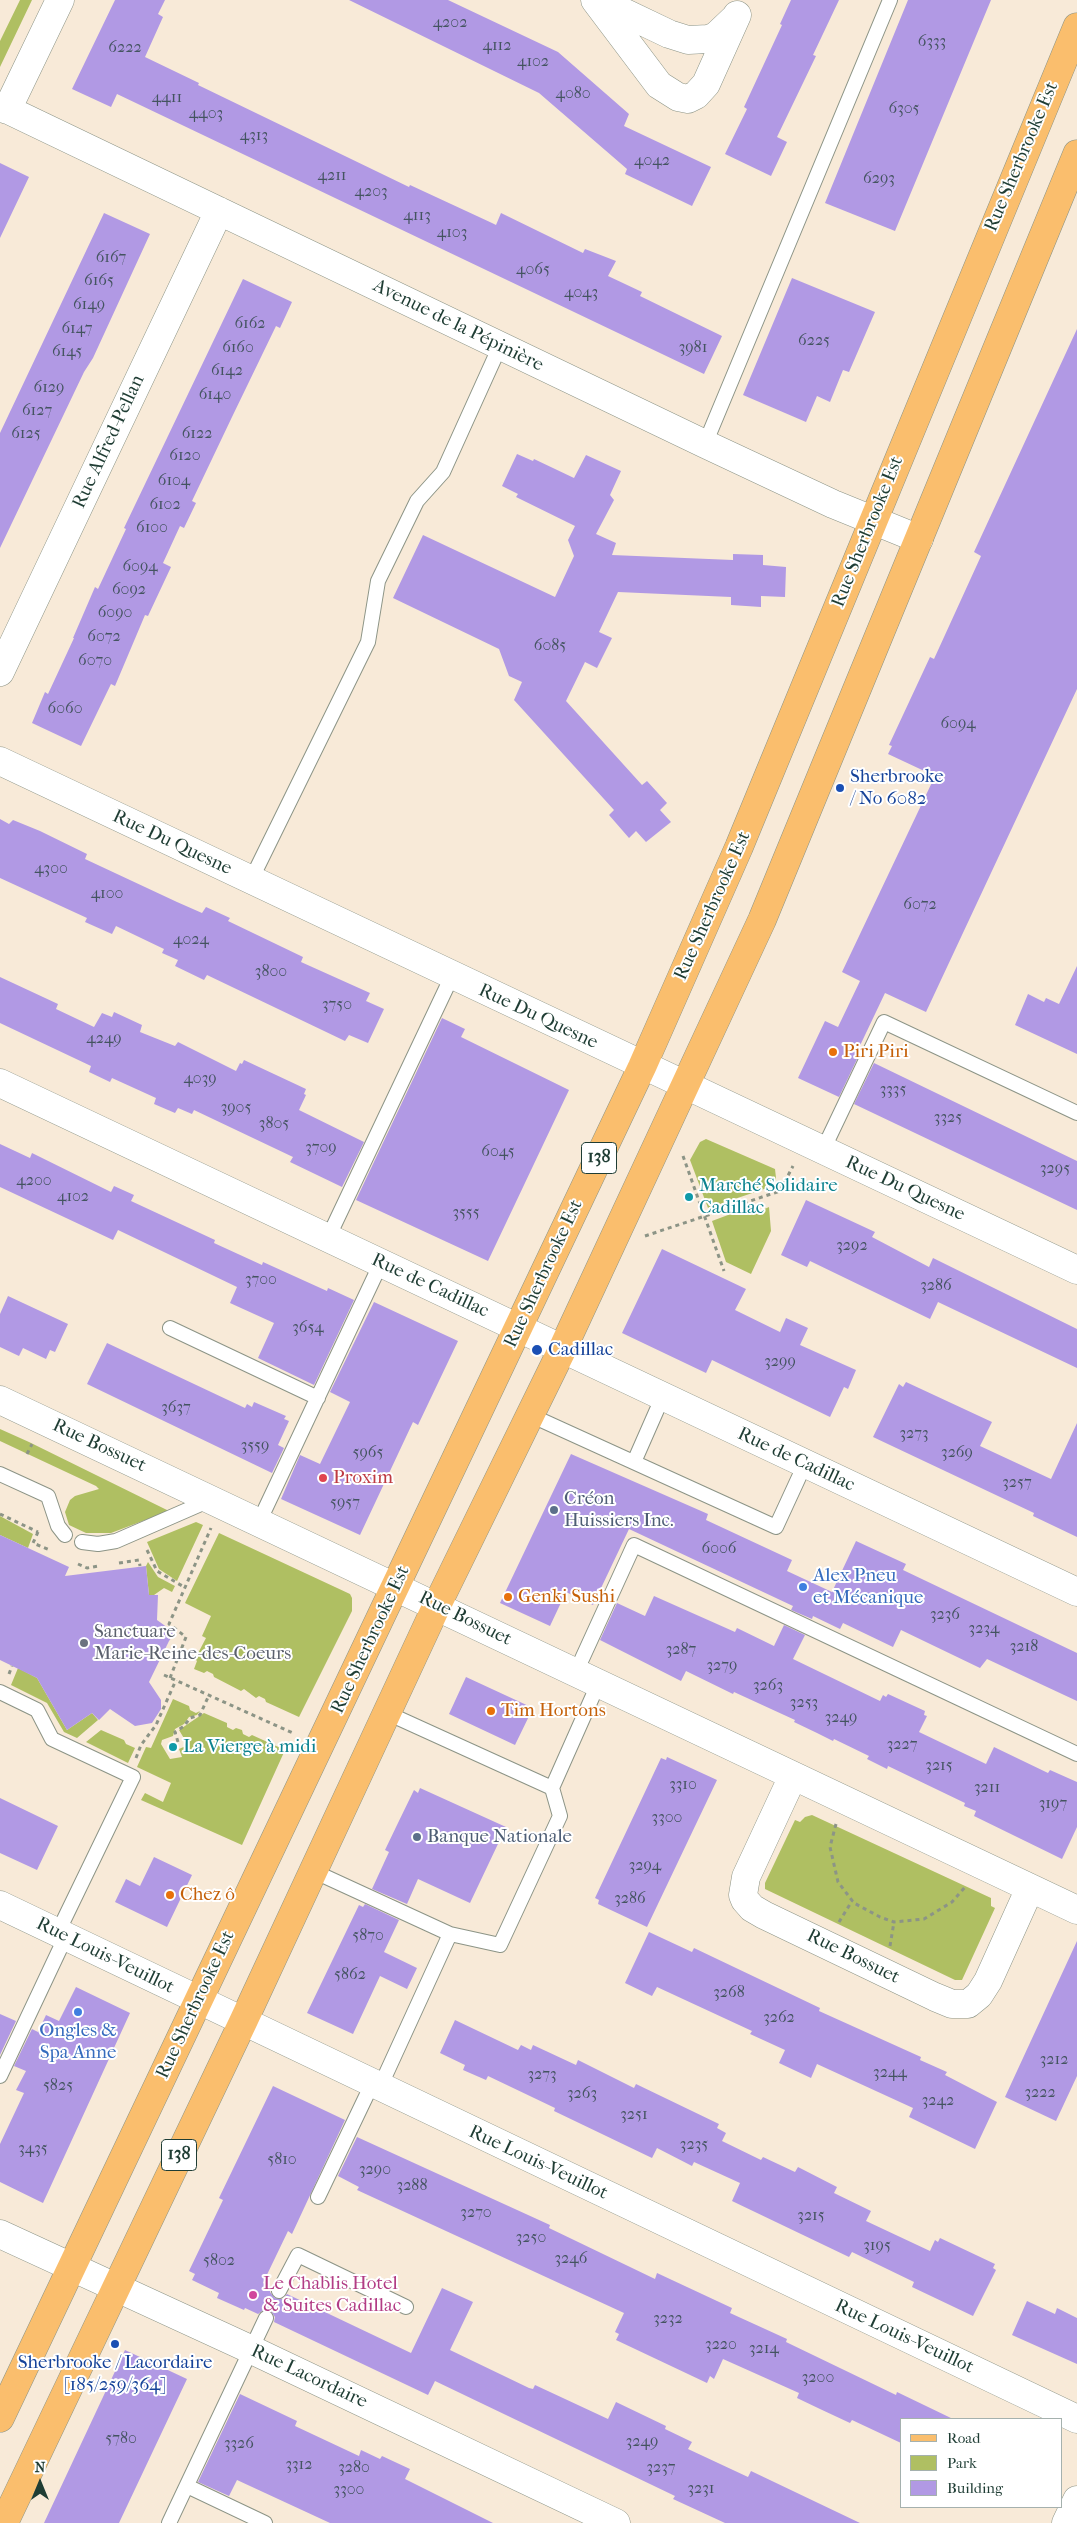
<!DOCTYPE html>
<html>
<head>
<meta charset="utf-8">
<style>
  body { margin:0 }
  #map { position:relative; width:1077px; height:2523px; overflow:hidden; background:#f8ead8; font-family:"IM FELL French Canon",serif }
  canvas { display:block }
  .legend { position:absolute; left:900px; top:2418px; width:162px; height:90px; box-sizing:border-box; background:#fff; border:1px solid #a5b1ae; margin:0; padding:6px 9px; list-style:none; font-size:15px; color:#1f3d34 }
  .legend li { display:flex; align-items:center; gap:10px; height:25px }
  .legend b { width:25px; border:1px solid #a5b1ae }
  .north { position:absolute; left:15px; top:2458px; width:50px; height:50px; -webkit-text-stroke:4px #fff; paint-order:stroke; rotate:0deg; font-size:14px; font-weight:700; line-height:20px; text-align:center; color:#1f3d34 }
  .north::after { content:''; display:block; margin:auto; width:18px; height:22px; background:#1f3d34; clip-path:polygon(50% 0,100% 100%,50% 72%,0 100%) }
</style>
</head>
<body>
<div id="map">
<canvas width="1077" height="2523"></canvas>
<ul class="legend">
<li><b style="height:6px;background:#fabe6d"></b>Road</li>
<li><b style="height:14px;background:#afbf62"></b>Park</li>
<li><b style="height:14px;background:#b199e4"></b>Building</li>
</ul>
<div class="north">N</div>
</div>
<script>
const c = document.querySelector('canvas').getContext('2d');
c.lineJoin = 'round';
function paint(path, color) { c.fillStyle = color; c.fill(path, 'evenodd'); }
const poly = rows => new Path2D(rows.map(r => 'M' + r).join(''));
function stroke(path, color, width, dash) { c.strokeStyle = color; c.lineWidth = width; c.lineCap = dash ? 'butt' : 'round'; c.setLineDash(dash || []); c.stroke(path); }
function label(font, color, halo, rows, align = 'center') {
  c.font = font + ' "IM FELL French Canon",serif'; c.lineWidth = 4; c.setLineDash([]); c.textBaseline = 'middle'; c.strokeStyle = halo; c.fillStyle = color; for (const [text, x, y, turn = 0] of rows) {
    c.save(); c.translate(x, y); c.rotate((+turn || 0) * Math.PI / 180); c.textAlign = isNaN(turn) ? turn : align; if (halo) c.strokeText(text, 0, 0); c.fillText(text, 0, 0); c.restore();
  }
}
paint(poly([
  [20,0,32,0,0,67,0,41],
  [706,1139,775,1169,776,1178,773,1186,708,1208,690,1160,700,1142],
  [769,1207,771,1231,751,1274,726,1262,712,1221,744,1209,751,1215],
  [0,1429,29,1442,169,1511,111,1533,86,1533,69,1525,65,1512,70,1500,75,1496,99,1489,96,1486,0,1441],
  [0,1516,33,1534,28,1548,0,1535],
  [196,1522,203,1525,177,1581,159,1569,147,1542],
  [219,1533,350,1594,352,1598,352,1611,299,1717,266,1702,265,1699,259,1696,256,1698,244,1689,241,1691,214,1677,213,1674,207,1671,204,1673,194,1669,197,1661,195,1659,206,1638,202,1636,211,1616,185,1603],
  [148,1562,158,1577,175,1586,172,1592,164,1588,154,1595,149,1595,146,1566],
  [18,1668,37,1678,67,1730,92,1713,98,1720,77,1738,64,1732,47,1703,11,1685],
  [173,1699,189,1706,190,1710,196,1713,200,1711,197,1715,189,1717,184,1724,175,1729,173,1736,162,1740,161,1744,170,1759,182,1757,179,1749,188,1745,179,1730,204,1713,227,1723,227,1727,233,1730,236,1728,242,1730,243,1734,249,1737,252,1735,285,1750,242,1845,141,1800,145,1793,163,1802,171,1783,137,1767,146,1747,151,1748],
  [101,1730,124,1740,126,1744,135,1748,128,1763,86,1742],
  [812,1815,991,1898,991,1906,995,1908,962,1980,955,1980,765,1889,765,1883,795,1820,800,1822,805,1817]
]), '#afbf62');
paint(poly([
  [115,0,165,0,158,14,163,17,145,57,199,83,198,85,409,187,410,185,492,223,496,225,501,213,583,253,585,249,616,261,608,276,642,292,640,296,722,336,704,374,117,94,111,107,72,89],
  [349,0,448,0,558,52,629,114,624,126,711,167,692,206,625,174,627,169,539,93],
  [791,0,839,0,813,55,816,56,777,137,787,142,771,176,725,154,747,109,744,107,782,25,780,24],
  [908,0,991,0,895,231,825,203],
  [0,163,29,177,0,238],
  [104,213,150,234,93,358,84,372,0,548,0,433],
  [792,278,875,312,849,372,843,370,830,402,817,396,806,422,743,395],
  [243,279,292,302,280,328,276,326,232,417,192,501,196,503,184,528,180,526,163,563,171,567,148,616,145,615,115,686,111,684,81,746,32,723,45,692,48,694,74,638,73,638,95,587,98,589,126,529,124,528],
  [1077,329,1077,689,926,1012,885,993,856,1054,859,1055,839,1097,798,1078,825,1021,838,1027,860,981,842,972,935,776,888,754,892,746,889,745,930,657,934,659,981,556,974,552],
  [517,454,533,461,534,459,574,478,586,455,621,471,610,495,614,500,596,534,616,543,612,555,733,560,733,554,763,555,763,565,786,567,785,597,761,596,761,607,731,605,731,597,618,592,599,632,612,638,597,668,585,662,566,701,642,785,647,781,667,803,660,810,671,822,646,842,636,831,629,838,609,815,614,810,514,700,522,682,509,676,499,649,393,598,423,535,555,597,574,556,568,540,575,526,516,497,518,494,502,486],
  [0,819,9,824,13,820,40,831,87,854,85,859,177,902,202,913,206,907,230,918,228,921,303,957,301,962,370,993,366,1001,384,1009,368,1043,349,1035,345,1041,207,975,204,980,175,966,178,960,162,953,164,949,116,926,112,934,85,922,87,918,0,878],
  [1077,966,1077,1054,1015,1025,1028,994,1044,1002,1046,998,1059,1004],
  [0,977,58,1004,56,1009,94,1027,102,1013,112,1017,114,1012,142,1025,140,1032,175,1046,178,1042,236,1071,240,1063,242,1064,244,1060,306,1089,304,1094,306,1095,299,1110,364,1142,342,1187,290,1162,293,1157,194,1110,192,1114,178,1108,175,1113,154,1104,156,1098,112,1078,110,1082,89,1072,91,1066,0,1023],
  [442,1018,465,1029,461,1037,569,1090,488,1261,356,1200],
  [874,1063,1077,1161,1077,1210,854,1104],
  [0,1144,30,1158,32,1153,111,1192,114,1186,134,1195,131,1201,215,1240,214,1243,262,1265,263,1262,327,1291,328,1288,354,1300,314,1385,258,1358,274,1323,230,1303,237,1287,118,1230,113,1240,0,1187],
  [806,1200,875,1232,872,1237,929,1267,933,1258,1077,1329,1077,1368,938,1302,930,1319,810,1261,807,1267,781,1255],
  [662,1249,746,1289,735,1310,780,1332,786,1318,808,1328,800,1345,856,1370,848,1389,844,1387,830,1417,712,1360,706,1373,622,1333],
  [8,1296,68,1324,55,1352,50,1350,46,1359,23,1348,19,1356,0,1347,0,1314],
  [374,1302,458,1341,418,1425,413,1422,360,1535,281,1499,300,1455,320,1464,350,1402,330,1392],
  [107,1343,245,1408,247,1404,252,1407,254,1402,286,1416,284,1419,289,1421,278,1445,284,1448,272,1473,87,1384],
  [906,1382,992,1422,980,1446,1051,1479,1077,1423,1077,1537,1033,1516,1034,1513,873,1437,899,1384,903,1387],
  [571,1454,708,1514,706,1520,792,1560,787,1571,832,1592,856,1541,906,1564,903,1570,1077,1653,1077,1701,987,1659,980,1668,901,1630,893,1647,843,1623,840,1629,813,1616,812,1619,791,1610,793,1606,629,1529,593,1605,566,1592,550,1626,500,1603],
  [0,1535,69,1567,65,1576,146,1566,149,1595,158,1595,157,1620,175,1633,169,1641,149,1682,161,1700,161,1709,152,1723,135,1726,110,1709,99,1720,92,1713,67,1730,37,1678,0,1660],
  [654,1596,735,1632,737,1628,774,1646,784,1625,805,1635,793,1659,880,1701,883,1695,886,1697,888,1694,925,1711,924,1715,927,1716,919,1732,986,1764,994,1747,1048,1773,1050,1770,1077,1782,1077,1827,1062,1859,974,1816,976,1811,964,1806,965,1803,888,1766,887,1769,867,1759,869,1756,834,1739,833,1741,817,1733,794,1722,795,1720,734,1692,733,1694,686,1671,681,1681,600,1640,617,1603,645,1616],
  [466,1677,533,1708,515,1745,449,1714],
  [667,1757,717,1780,647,1927,598,1904,599,1900,595,1898,661,1758,666,1760],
  [420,1788,506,1827,470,1903,418,1879,407,1904,372,1889,389,1852,385,1850,397,1825,414,1790,418,1793],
  [0,1798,58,1826,37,1870,0,1853],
  [154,1857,192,1875,167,1927,115,1902,126,1879,140,1886],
  [365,1904,399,1920,384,1952,417,1968,407,1989,380,1976,353,2034,307,2013,359,1905,363,1907],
  [649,1932,692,1952,694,1948,820,2008,819,2011,921,2057,920,2060,947,2072,945,2075,997,2102,975,2149,909,2117,913,2108,817,2064,811,2078,779,2063,785,2050,750,2034,752,2031,657,1987,652,1996,625,1983],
  [1077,1941,1077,2076,1056,2121,1005,2097],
  [76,1987,130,2013,43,2203,0,2182,0,2144,24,2093,16,2090,26,2071,14,2066,32,2029,38,2032,46,2015,59,2021],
  [0,2014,16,2021,0,2055],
  [455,2020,518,2050,521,2045,531,2050,533,2045,576,2065,578,2060,634,2088,636,2084,719,2124,717,2128,726,2133,722,2141,761,2160,763,2157,795,2172,798,2167,837,2187,834,2193,871,2211,866,2221,930,2251,935,2240,938,2242,940,2238,995,2264,993,2268,996,2270,973,2316,912,2287,914,2282,852,2252,849,2257,732,2201,740,2183,694,2162,692,2166,657,2148,652,2158,554,2111,555,2108,488,2076,486,2080,463,2070,465,2065,440,2053],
  [273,2086,345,2120,292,2234,288,2231,263,2283,271,2287,270,2292,275,2298,283,2299,287,2294,411,2353,442,2288,473,2302,450,2350,529,2388,533,2389,535,2385,608,2419,616,2402,666,2426,665,2429,692,2442,688,2449,748,2477,751,2471,860,2523,725,2523,673,2499,675,2496,435,2381,428,2395,274,2322,275,2317,270,2310,265,2309,258,2314,245,2308,244,2310,217,2298,219,2293,192,2280,195,2274,189,2271,223,2200,219,2198],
  [357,2137,550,2225,549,2228,655,2279,657,2273,732,2308,730,2313,787,2339,786,2342,896,2395,897,2392,953,2419,901,2419,901,2443,852,2420,850,2423,820,2409,797,2398,799,2393,723,2359,714,2379,710,2376,707,2383,616,2340,619,2334,615,2332,624,2313,357,2190,359,2187,338,2176],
  [1027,2301,1055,2314,1057,2308,1077,2318,1077,2364,1012,2335],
  [125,2350,187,2379,119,2523,44,2523],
  [240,2394,297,2421,295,2426,359,2456,361,2450,380,2459,382,2456,410,2469,405,2479,493,2523,330,2523,237,2480,229,2496,198,2482]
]), '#b199e4');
const service = poly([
  [705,444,890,0],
  [251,880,368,642,378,581,417,501,443,472,500,346],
  [823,1150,884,1022,1077,1113],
  [328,1238,452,976],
  [170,1328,318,1398],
  [530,1415,776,1527,805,1464],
  [634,1462,663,1396],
  [0,1474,48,1496,58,1526,65,1535],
  [259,1522,381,1263],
  [82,1542,98,1544,116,1541,210,1500],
  [576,1672,634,1545,1077,1754],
  [0,1692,37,1710,52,1739,133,1777,58,1932],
  [387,1713,552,1788],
  [313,1871,450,1934],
  [0,2076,66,1936],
  [380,2087,450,1934,500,1945,560,1816,552,1788,599,1682],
  [318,2197,372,2084],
  [279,2291,298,2255,406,2307],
  [187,2486,265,2523],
  [169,2523,266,2318]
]);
const minor = poly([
  [595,0,659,85,678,97,688,99,696,95,706,84,737,15],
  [598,0,669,34,688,40,708,39,716,36,735,18],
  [0,106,705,444,833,504,919,539],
  [7,110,60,0],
  [0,672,219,211],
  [0,761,1077,1270],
  [0,1400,1077,1910],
  [793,1776,746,1877,743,1895,745,1900,752,1908,764,1915,935,1997,952,2004,968,2004,979,1995,988,1981,1030,1888],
  [0,1905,1077,2419],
  [0,2234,252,2350,616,2523],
  [1066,2523,1077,2500]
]);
const tertiary = poly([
  [0,1083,1077,1592]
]);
const primary = poly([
  [0,2418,642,1067,739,847,1077,27],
  [4,2523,243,2022,437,1605,562,1350,762,920,1077,154]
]);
stroke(service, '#8c9486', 16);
stroke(minor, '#8c9486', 29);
stroke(tertiary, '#8c9486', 29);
stroke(primary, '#8c9486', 29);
stroke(poly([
  [683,1156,724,1271],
  [645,1236,780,1191,793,1166],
  [27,1454,32,1444],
  [0,1514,38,1532],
  [38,1532,33,1543,50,1550],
  [147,1550,157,1571,184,1587],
  [119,1563,139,1560,140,1566],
  [78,1564,87,1568,98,1566],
  [9,1674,12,1666],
  [164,1675,295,1734],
  [170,1678,186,1637,169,1624,211,1528],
  [178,1742,175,1732,184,1726,190,1718,200,1715,209,1695],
  [136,1758,141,1745,156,1725,176,1680],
  [836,1824,830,1847,838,1882,854,1903,880,1917,894,1922,924,1919,952,1902,965,1887],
  [839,1922,852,1901],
  [890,1946,894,1922]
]), '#8c9486', 3, [4, 4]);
stroke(service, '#fff', 14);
stroke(minor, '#fff', 28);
stroke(tertiary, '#fff', 28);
stroke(primary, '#fabe6d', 28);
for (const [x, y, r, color] of [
  [840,788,5,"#1a4fb4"],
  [833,1052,5,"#e8710a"],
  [689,1197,5,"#0f9aa8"],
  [537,1350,6,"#1a4fb4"],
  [323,1478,5,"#e0444e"],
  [554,1510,5,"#5c6f8a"],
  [803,1587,5,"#3f7fe0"],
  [508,1597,5,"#e8710a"],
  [84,1643,5,"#6b7280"],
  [491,1711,5,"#e8710a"],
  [173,1747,5,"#0f9aa8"],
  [417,1837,5,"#5c6f8a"],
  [170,1895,5,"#e8710a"],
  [78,2012,5,"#3f7fe0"],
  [253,2295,5,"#d1479c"],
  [115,2344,5,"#1a4fb4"]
]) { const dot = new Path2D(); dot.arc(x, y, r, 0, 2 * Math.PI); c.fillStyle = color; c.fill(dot); stroke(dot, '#fff', 2); }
label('16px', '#445460', null, [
  ["4202",450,23],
  ["6333",932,42],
  ["4112",497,46],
  ["6222",125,48],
  ["4102",533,62],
  ["4080",573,94],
  ["4411",167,98],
  ["6305",904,109],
  ["4403",206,114],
  ["4313",254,136],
  ["4042",652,161],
  ["4211",332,176],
  ["6293",879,179],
  ["4203",371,192],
  ["4113",417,216],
  ["4103",452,233],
  ["6167",111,258],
  ["4065",533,270],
  ["6165",99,281],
  ["4043",581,293],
  ["6149",89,305],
  ["6162",250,324],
  ["6147",77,329],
  ["6225",814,341],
  ["6160",238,348],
  ["3981",693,348],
  ["6145",67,352],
  ["6142",227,371],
  ["6129",49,388],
  ["6140",215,395],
  ["6127",37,411],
  ["6125",26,434],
  ["6122",197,434],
  ["6120",185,456],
  ["6104",174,481],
  ["6102",165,505],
  ["6100",152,528],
  ["6094",140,567],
  ["6092",129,590],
  ["6090",115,613],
  ["6072",104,637],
  ["6085",550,646],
  ["6070",95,661],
  ["6060",65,709],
  ["6094",958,724],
  ["4300",51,869],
  ["4100",107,894],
  ["6072",920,905],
  ["4024",191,940],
  ["3800",271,972],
  ["3750",337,1005],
  ["4249",104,1039],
  ["4039",200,1079],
  ["3335",893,1090],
  ["3905",236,1108],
  ["3325",948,1118],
  ["3805",274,1124],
  ["3709",321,1148],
  ["6045",498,1152],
  ["3295",1055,1169],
  ["4200",34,1181],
  ["4102",73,1197],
  ["3555",466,1213],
  ["3292",852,1246],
  ["3700",261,1280],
  ["3286",936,1286],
  ["3654",308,1328],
  ["3299",780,1362],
  ["3637",176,1408],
  ["3273",914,1434],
  ["3559",255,1446],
  ["5965",368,1453],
  ["3269",957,1453],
  ["3257",1017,1483],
  ["5957",345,1503],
  ["6006",719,1549],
  ["3236",945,1615],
  ["3234",984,1629],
  ["3218",1024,1647],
  ["3287",681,1650],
  ["3279",722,1666],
  ["3263",768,1686],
  ["3253",804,1703],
  ["3249",841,1718],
  ["3227",902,1745],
  ["3215",939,1766],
  ["3310",683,1785],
  ["3211",987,1788],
  ["3197",1053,1804],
  ["3300",667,1818],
  ["3294",645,1866],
  ["3286",630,1899],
  ["5870",368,1936],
  ["5862",350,1975],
  ["3268",729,1993],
  ["3262",779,2018],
  ["3212",1054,2060],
  ["3244",890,2073],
  ["3273",542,2075],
  ["5825",58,2086],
  ["3222",1040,2093],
  ["3263",582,2094],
  ["3242",938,2101],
  ["3251",634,2115],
  ["3235",694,2145],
  ["3435",33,2149],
  ["5810",282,2160],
  ["3290",375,2170],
  ["3288",412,2186],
  ["3270",476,2213],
  ["3215",811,2216],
  ["3250",531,2238],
  ["3195",877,2246],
  ["3246",571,2259],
  ["5802",219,2261],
  ["3232",668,2319],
  ["3220",721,2345],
  ["3214",764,2349],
  ["3200",818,2378],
  ["5780",121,2439],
  ["3249",642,2442],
  ["3326",239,2444],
  ["3312",299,2465],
  ["3280",354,2468],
  ["3237",661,2468],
  ["3231",701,2489],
  ["3300",349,2490]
]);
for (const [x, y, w] of [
  [599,1158,35],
  [179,2155,35]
]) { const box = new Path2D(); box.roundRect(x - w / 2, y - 15.5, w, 31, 4); c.fillStyle = '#fff'; c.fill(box); stroke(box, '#1f3d34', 1); }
label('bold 18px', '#1f3d34', null, [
  ["138",599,1158],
  ["138",179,2155]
]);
label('19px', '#1f3d34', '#fff', [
  ["Rue Sherbrooke Est",1022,157,-67],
  ["Avenue de la Pépinière",458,326,26],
  ["Rue Alfred-Pellan",109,442,-65],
  ["Rue Sherbrooke Est",868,532,-68],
  ["Rue Du Quesne",172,843,25],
  ["Rue Sherbrooke Est",713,906,-66],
  ["Rue Du Quesne",538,1017,25],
  ["Rue Du Quesne",905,1189,25],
  ["Rue Sherbrooke Est",544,1274,-65],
  ["Rue de Cadillac",430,1286,25],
  ["Rue Bossuet",99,1446,25],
  ["Rue de Cadillac",796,1460,25],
  ["Rue Bossuet",465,1619,26],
  ["Rue Sherbrooke Est",371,1640,-65],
  ["Rue Louis-Veuillot",105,1956,26],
  ["Rue Bossuet",853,1957,26],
  ["Rue Sherbrooke Est",196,2005,-65],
  ["Rue Louis-Veuillot",538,2163,25],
  ["Rue Louis-Veuillot",904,2337,25],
  ["Rue Lacordaire",309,2377,25]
]);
label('19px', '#164399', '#fff', [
  ["Sherbrooke",850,777],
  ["/ No 6082",850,799],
  ["Cadillac",548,1350],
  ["Sherbrooke / Lacordaire",115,2363,"center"],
  ["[185/259/364]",115,2385,"center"]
], 'left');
label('19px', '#c56008', '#fff', [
  ["Piri Piri",843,1052],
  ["Genki Sushi",518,1597],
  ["Tim Hortons",501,1711],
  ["Chez ô",180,1895]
], 'left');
label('19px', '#0d838f', '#fff', [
  ["Marché Solidaire",699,1186],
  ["Cadillac",699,1208],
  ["La Vierge à midi",183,1747]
], 'left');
label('19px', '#be3a42', '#fff', [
  ["Proxim",333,1478]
], 'left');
label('19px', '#4e5e75', '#fff', [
  ["Créon",564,1499],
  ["Huissiers Inc.",564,1521],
  ["Banque Nationale",427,1837]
], 'left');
label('19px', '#366cbe', '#fff', [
  ["Alex Pneu",813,1576],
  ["et Mécanique",813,1598],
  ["Ongles &",78,2031,"center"],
  ["Spa Anne",78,2053,"center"]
], 'left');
label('19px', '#5b616d', '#fff', [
  ["Sanctuare",94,1632],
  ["Marie-Reine-des-Coeurs",94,1654]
], 'left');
label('19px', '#b23c85', '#fff', [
  ["Le Chablis Hotel",263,2284],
  ["& Suites Cadillac",263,2306]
], 'left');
</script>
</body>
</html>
